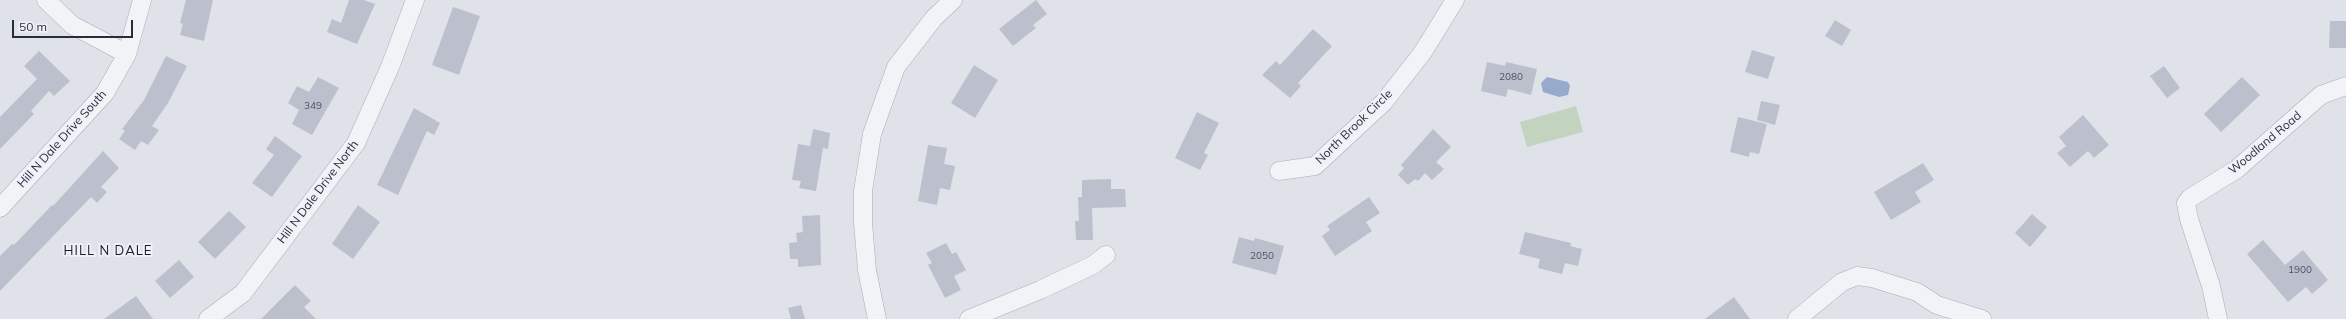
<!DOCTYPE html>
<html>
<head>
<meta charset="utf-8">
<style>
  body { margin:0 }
  #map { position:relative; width:2346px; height:319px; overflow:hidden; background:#dfe2e9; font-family:Mulish,sans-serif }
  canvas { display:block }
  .scale { position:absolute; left:12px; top:20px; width:121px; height:18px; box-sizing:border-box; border:2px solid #272d41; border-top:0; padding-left:5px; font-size:12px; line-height:14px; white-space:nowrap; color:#272d41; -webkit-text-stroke:3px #eff1f7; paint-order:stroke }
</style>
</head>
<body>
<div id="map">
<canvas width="2346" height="319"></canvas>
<div class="scale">50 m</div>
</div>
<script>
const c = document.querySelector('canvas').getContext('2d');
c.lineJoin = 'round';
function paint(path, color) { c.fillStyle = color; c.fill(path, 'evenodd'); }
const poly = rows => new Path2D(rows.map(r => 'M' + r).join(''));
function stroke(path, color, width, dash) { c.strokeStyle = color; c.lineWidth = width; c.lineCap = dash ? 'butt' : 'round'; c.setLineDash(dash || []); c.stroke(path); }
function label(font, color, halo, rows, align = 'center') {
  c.font = font + ' Mulish,sans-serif'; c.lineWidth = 4; c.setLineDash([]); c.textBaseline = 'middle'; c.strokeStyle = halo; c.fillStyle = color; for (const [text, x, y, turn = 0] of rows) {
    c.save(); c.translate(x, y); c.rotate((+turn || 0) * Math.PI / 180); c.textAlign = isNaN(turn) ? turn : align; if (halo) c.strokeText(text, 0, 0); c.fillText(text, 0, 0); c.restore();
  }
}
paint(poly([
  [1576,106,1583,132,1527,147,1520,122]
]), '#c2d4c0');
paint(poly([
  [1547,77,1568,82,1570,86,1568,95,1559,97,1543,92,1541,83]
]), '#98aacc');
paint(poly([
  [186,0,213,0,204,41,180,35,183,24,180,23],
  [349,0,364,0,375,4,357,44,327,32,332,19,341,23],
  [1036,0,1047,14,1033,25,1036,28,1013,46,999,29],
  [453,7,480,16,459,75,432,65],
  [1835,20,1851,30,1842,46,1825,36],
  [2330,21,2346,21,2346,48,2329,48],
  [1313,29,1332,46,1298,83,1301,86,1290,98,1262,75,1276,61,1280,65],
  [1752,50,1775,57,1768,79,1745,72],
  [39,51,70,81,54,96,49,91,31,111,34,114,0,149,0,117,37,79,24,66],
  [166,56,187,66,168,103,152,126,159,130,148,145,141,141,135,150,119,139,125,131,122,129,144,100],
  [1487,62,1505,66,1506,62,1537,69,1531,95,1508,89,1506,97,1481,91],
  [974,65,998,80,975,118,951,103],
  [2164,66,2180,88,2167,98,2150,76],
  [318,77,339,88,312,135,292,124,299,110,288,103,297,86,309,92],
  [2242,77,2260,95,2221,132,2204,114],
  [1761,101,1780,105,1775,125,1757,120],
  [414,108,440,123,434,135,427,131,398,195,377,185],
  [1197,112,1219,123,1204,153,1208,155,1200,170,1175,158],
  [2083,115,2109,145,2094,158,2088,151,2070,167,2057,153,2066,146,2059,137],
  [1738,117,1767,124,1759,154,1750,152,1749,157,1730,152],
  [813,129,830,133,828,149,823,148,816,191,799,188,801,181,792,180,798,144,810,146],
  [1433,129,1451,147,1436,162,1444,169,1432,180,1425,173,1418,181,1415,179,1408,185,1398,175,1404,168,1401,165],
  [275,136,302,156,272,197,252,183,274,155,266,149],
  [928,145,947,148,944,164,955,166,950,190,940,188,937,205,918,201],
  [103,151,119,168,101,187,107,192,97,203,91,197,0,291,0,256,12,244,14,245,52,205,53,206],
  [1923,163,1934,180,1915,192,1921,202,1891,220,1874,192],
  [1111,179,1111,189,1125,189,1126,207,1092,208,1093,240,1076,240,1075,221,1079,221,1078,197,1082,197,1082,180],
  [1369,197,1380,213,1366,222,1372,231,1335,256,1322,236,1330,230,1327,226],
  [358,205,380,222,353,259,332,244],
  [229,211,246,227,215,259,198,242],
  [2032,214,2047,227,2030,247,2015,233],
  [820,215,821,265,798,267,798,259,790,259,789,243,797,242,796,233,803,232,802,216],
  [1525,232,1571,243,1570,246,1582,249,1578,266,1565,263,1562,274,1538,268,1540,259,1519,254],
  [1239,237,1254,241,1255,238,1284,246,1276,275,1232,263],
  [2263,240,2285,265,2303,250,2328,280,2312,294,2306,287,2288,302,2247,254],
  [946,243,952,254,956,252,966,270,954,276,961,290,945,298,928,265,932,263,926,253],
  [179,260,194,277,170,298,155,281],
  [295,285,311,301,304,307,316,319,261,319],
  [136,296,153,319,104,319],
  [1734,297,1750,319,1705,319],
  [801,305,805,319,791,319,788,308]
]), '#bcc0cc');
const minor = poly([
  [46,0,72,25,127,54],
  [1279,171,1315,166,1384,102,1423,52,1455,0],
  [0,208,105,93,127,54,142,0],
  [208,319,243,293,356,143,390,67,415,0],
  [877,319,867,270,863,223,863,191,872,134,896,67,934,18,953,0],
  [969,319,1040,290,1093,265,1106,255],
  [1797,319,1842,282,1857,276,1872,278,1917,292,1937,305,1982,319],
  [2218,319,2211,286,2189,219,2186,203,2190,198,2237,169,2321,95,2346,86]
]);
stroke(minor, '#a8acb7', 19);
stroke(minor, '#f2f3f7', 18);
label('10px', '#4c5264', null, [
  ["2080",1511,77],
  ["349",313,106],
  ["2050",1262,256],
  ["1900",2300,270]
]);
label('12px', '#272d41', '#eff1f7', [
  ["North Brook Circle",1354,127,-44],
  ["Hill N Dale Drive South",62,139,-48],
  ["Woodland Road",2265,143,-40],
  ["Hill N Dale Drive North",318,192,-53]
]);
c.letterSpacing = '1px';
label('13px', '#191e32', '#eff1f7', [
  ["HILL N DALE",108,251]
]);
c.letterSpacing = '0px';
</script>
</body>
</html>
